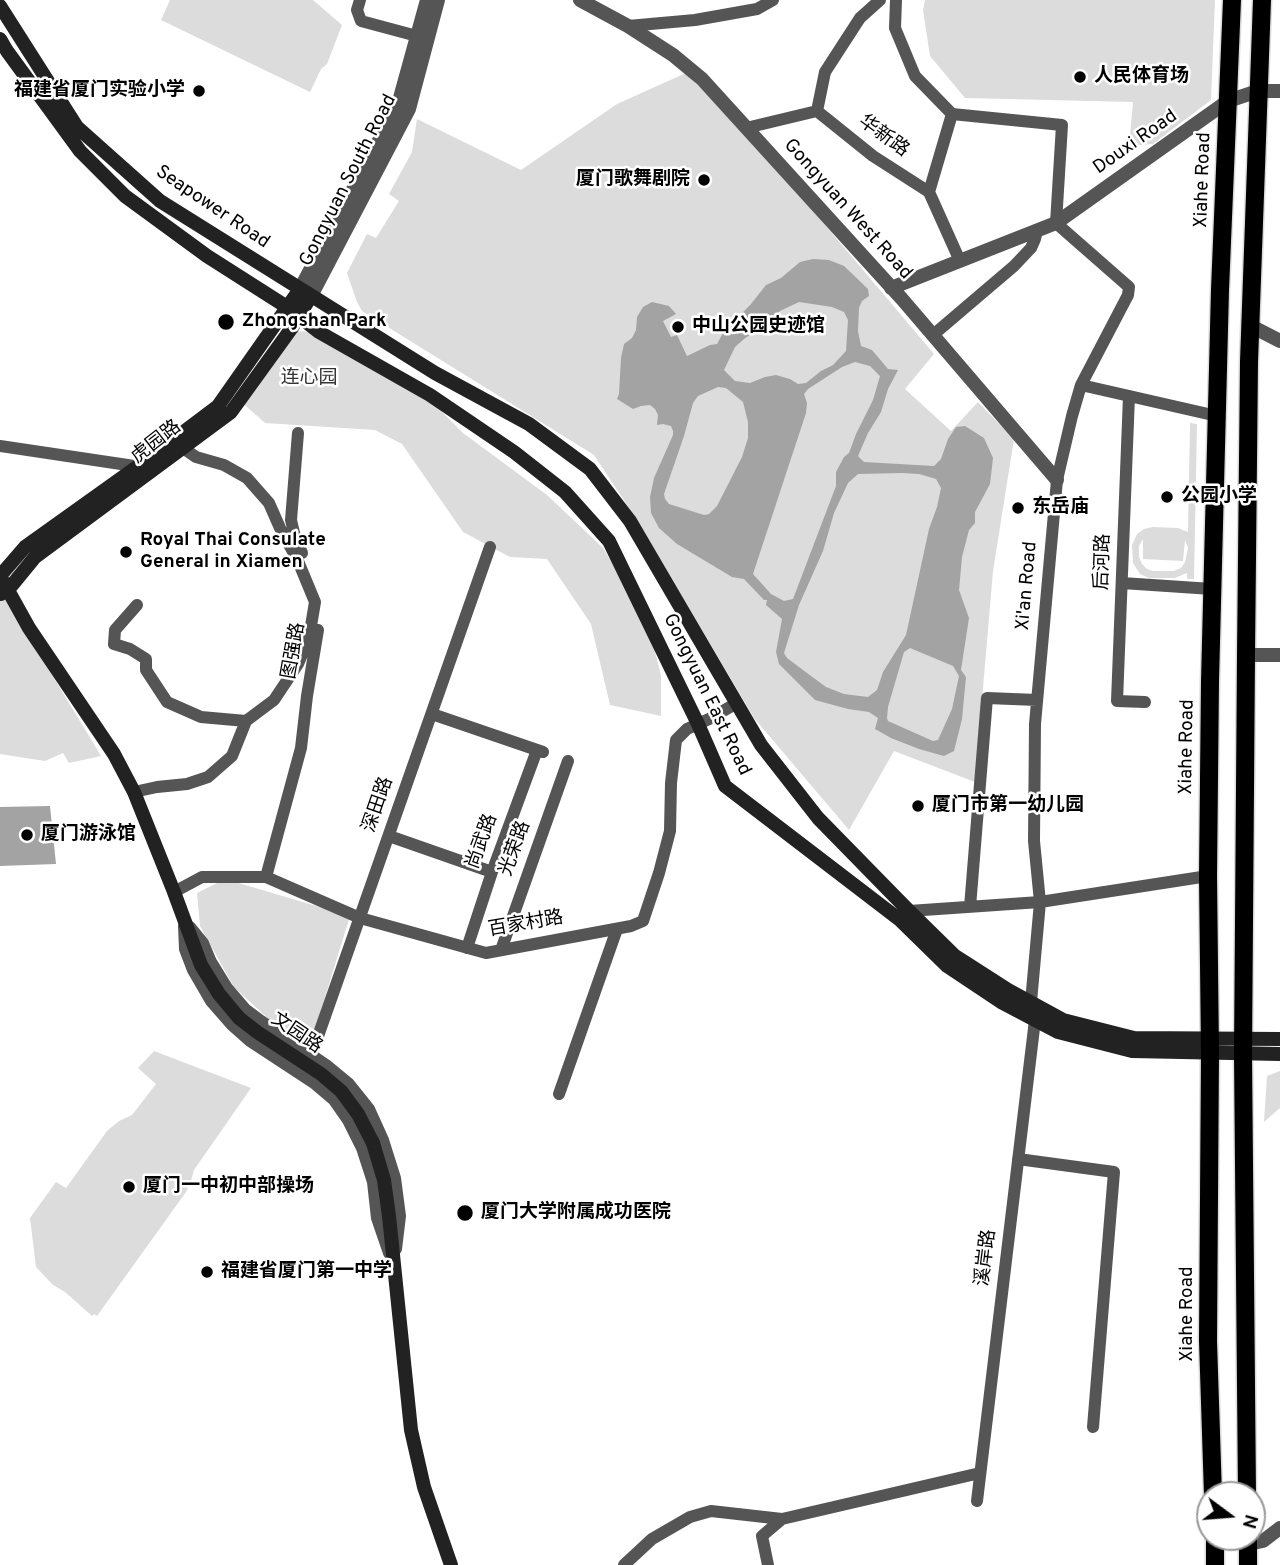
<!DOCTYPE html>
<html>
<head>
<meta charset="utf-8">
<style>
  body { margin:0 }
  #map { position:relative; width:1280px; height:1565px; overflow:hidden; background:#fff; font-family:Overpass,sans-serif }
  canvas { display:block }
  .north { position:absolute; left:1196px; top:1481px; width:70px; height:70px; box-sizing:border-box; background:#fff; border:2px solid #999; border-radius:50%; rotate:106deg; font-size:19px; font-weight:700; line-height:28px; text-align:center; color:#000 }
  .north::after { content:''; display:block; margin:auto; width:24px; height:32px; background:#000; clip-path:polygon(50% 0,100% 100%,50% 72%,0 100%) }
</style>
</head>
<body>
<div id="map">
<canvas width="1280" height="1565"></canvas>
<div class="north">N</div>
</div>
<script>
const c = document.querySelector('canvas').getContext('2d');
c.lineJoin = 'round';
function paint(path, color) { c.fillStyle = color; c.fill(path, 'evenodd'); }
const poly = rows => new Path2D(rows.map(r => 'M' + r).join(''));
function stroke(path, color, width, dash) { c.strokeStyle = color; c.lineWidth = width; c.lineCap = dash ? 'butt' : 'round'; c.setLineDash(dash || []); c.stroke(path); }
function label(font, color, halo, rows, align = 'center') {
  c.font = font + ' Overpass,"Noto Sans SC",sans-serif'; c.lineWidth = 5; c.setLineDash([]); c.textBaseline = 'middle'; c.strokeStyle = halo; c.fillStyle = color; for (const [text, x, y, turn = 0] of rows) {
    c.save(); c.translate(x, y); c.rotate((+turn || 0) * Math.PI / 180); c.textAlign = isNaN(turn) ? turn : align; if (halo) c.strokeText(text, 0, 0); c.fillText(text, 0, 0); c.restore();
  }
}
paint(poly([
  [170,0,313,0,342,25,327,64,321,69,310,92,161,20],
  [925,0,1215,0,1211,100,1153,144,1129,146,1133,102,965,98,930,56,923,10],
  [686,73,760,148,934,354,905,389,951,431,978,402,1014,439,993,571,975,782,894,751,849,830,754,718,639,523,594,455,362,311,357,302,347,273,367,234,376,238,399,201,389,194,412,152,417,119,521,170,617,104],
  [286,331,323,332,429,399,463,433,547,495,603,548,648,623,661,676,661,716,610,705,591,624,547,559,510,557,463,532,402,444,375,430,265,423,238,399],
  [1190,423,1197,424,1194,579,1187,579,1187,573,1175,578,1149,578,1140,574,1133,563,1132,545,1137,534,1144,529,1153,527,1178,528,1188,532],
  [1143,539,1143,559,1183,561,1185,540,1188,548,1185,562,1181,568,1174,571,1153,571,1147,569,1142,564,1139,557,1139,546],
  [2,592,101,756,69,763,63,753,45,761,0,754,0,594],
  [225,879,350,916,314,1033,299,1038,276,1026,234,987,200,926,197,893],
  [154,1051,251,1088,194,1170,190,1184,186,1192,97,1316,94,1314,92,1316,65,1292,53,1285,36,1267,30,1218,56,1182,66,1188,107,1131,119,1121,132,1115,156,1084,138,1068],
  [1280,1071,1280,1108,1264,1122,1267,1076]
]), '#dcdcdc');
paint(poly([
  [813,259,829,260,844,266,868,289,869,296,862,301,859,308,858,331,861,346,872,350,888,369,898,370,888,389,881,412,868,433,858,456,864,462,934,466,941,459,948,439,956,427,965,426,984,438,993,458,990,484,975,512,975,523,969,530,962,557,959,590,969,618,961,670,966,677,962,719,954,751,944,756,919,749,891,738,875,729,878,718,869,712,848,709,815,700,779,664,776,652,782,619,766,605,767,600,764,600,744,579,732,577,677,544,659,528,651,513,650,497,654,478,673,435,673,431,671,426,663,424,657,425,658,415,655,409,650,405,641,406,633,409,617,399,619,394,621,358,624,344,632,338,636,330,637,317,643,307,652,302,669,306,676,314,663,321,671,337,677,335,687,356,710,345,717,344,723,333,751,304,766,285,781,278,800,262],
  [799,302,832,307,844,312,848,320,846,351,833,365,821,371,806,383,798,384,790,379,776,375,765,377,750,383,735,381,724,370,735,347,744,339,772,320,780,311],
  [855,362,870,366,880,376,873,400,856,434,849,453,844,457,836,472,836,486,793,599,784,601,771,594,753,574,806,413,807,403,804,394,808,389,842,367],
  [718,387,726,388,743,402,748,422,748,438,742,457,717,506,709,514,704,515,669,504,665,499,664,494,684,436,693,403,698,396],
  [902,473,919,474,936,479,941,488,937,507,929,529,906,635,883,672,877,690,868,697,844,694,826,687,811,676,787,658,784,653,799,605,823,551,834,513,848,483,858,474],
  [910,648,953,666,959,676,952,709,938,740,933,741,888,721,887,718,888,707,904,652],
  [50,806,56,864,0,866,0,807]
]), '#a3a3a3');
const primary = poly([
  [1213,1495,1208,1341,1210,1053,1208,876,1210,681,1220,290,1232,0],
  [1247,1495,1243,1054,1246,655,1249,362,1262,0],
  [1215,1537,1215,1565],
  [1248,1537,1248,1565]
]);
stroke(primary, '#dbdbdb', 21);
stroke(poly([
  [360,0,357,10,361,21,417,36],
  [880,0,860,18,825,72,817,111,873,156,929,192],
  [896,0,895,28,915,76,952,114,1062,125,1056,223,1129,287,1128,295,1081,385,1072,416,1057,480,1035,724,1034,841,1040,902,1031,1002],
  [628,26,695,20,757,9,773,0],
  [952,114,929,192,960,261],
  [746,128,817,111],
  [933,335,1014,266,1031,248,1035,239,1037,230],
  [1081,385,1217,416],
  [1129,396,1117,701,1145,702],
  [298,433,291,520,295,537,302,553],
  [0,446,141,467],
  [1122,583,1212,589],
  [137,605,115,630,114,644,130,649,146,659,146,670,167,702,201,717,246,721],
  [432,714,543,752],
  [134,792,157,787,187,784,208,777,232,756,246,721,274,700,298,664,309,638,315,602,298,561,280,528,269,503,247,478,224,465,196,457,183,448],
  [389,836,492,872],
  [266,877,301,748,307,696,318,630],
  [174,892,202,877,266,877,360,918,486,953,631,926,643,921,659,873,670,831,671,783,676,740,687,729,709,719,737,703],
  [970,907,987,698,1037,700],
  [909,911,1040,902,1208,876],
  [184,926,185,949,193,970,211,1001,232,1025,250,1041,314,1083,334,1100,348,1120,362,1148,373,1182,377,1218,389,1253],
  [190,927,203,943,211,962,227,988,245,1009,261,1021,326,1065,349,1084,369,1109,383,1140,395,1178,400,1216,396,1249],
  [467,948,492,872,537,750],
  [501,950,568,761],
  [304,1076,490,547],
  [559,1094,617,929],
  [1018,1159,1114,1172,1093,1427],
  [977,1501,1035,1020],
  [624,1565,652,1539,690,1517,711,1511,782,1519,980,1473],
  [768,1565,762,1536,782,1519]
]), '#555', 12);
stroke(poly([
  [580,0,628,26,673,55,702,79,902,299,1057,480],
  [891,288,1056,223,1228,101,1258,91,1280,91],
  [300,289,398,105,427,0],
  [311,296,409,109,438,0],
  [1251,326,1280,341],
  [1246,655,1280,655],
  [1248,1544,1263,1541,1280,1528]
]), '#555', 14);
stroke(poly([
  [0,6,77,127,160,201,435,373,529,424,590,469,630,521,761,745,818,818,909,911,955,956,1008,990,1063,1020,1134,1038,1280,1039],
  [0,39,7,51,80,151,125,196,207,256,287,307,319,332,430,395,514,452,565,492,609,541,698,724,725,786,900,920,947,966,1001,1002,1058,1032,1132,1051,1280,1054],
  [0,576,29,628,114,754,134,792,174,892,201,965,219,994,239,1018],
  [0,576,25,547,137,467,218,406,300,289],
  [1,594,8,590,35,557,231,412,291,329,311,296],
  [373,1143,384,1180,389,1216,411,1430,424,1487,451,1565]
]), '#222', 14);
stroke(primary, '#000', 18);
stroke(poly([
  [239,1018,257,1032,321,1074,341,1091,358,1114,373,1143]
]), '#222', 14);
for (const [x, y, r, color] of [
  [1080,77,7,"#000"],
  [199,91,7,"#000"],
  [704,180,7,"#000"],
  [226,322,9,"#000"],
  [678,327,7,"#000"],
  [1167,497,7,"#000"],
  [1018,508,7,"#000"],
  [126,552,7,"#000"],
  [918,806,7,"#000"],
  [27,835,7,"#000"],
  [129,1187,7,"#000"],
  [465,1213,9,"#000"],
  [207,1272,7,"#000"]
]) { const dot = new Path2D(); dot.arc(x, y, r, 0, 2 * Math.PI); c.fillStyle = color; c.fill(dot); stroke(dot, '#fff', 2.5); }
label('bold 19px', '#000', '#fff', [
  ["人民体育场",1094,77],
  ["福建省厦门实验小学",185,91,"right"],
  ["厦门歌舞剧院",690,180,"right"],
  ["Zhongshan Park",242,322],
  ["中山公园史迹馆",692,327],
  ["公园小学",1181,497],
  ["东岳庙",1032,508],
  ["Royal Thai Consulate",140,541],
  ["General in Xiamen",140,563],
  ["厦门市第一幼儿园",932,806],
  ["厦门游泳馆",41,835],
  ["厦门一中初中部操场",143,1187],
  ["厦门大学附属成功医院",481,1213],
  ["福建省厦门第一中学",221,1272]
], 'left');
label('19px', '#000', '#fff', [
  ["华新路",883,137,36],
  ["Douxi Road",1136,143,-35],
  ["Xiahe Road",1204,180,-88],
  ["Gongyuan South Road",349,181,-63],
  ["Seapower Road",212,208,34],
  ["Gongyuan West Road",847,210,48],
  ["虎园路",157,443,-38],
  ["后河路",1104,562,-88],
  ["Xi'an Road",1028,586,-85],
  ["图强路",295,651,-80],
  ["Gongyuan East Road",706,695,64],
  ["Xiahe Road",1188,747,-89],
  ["深田路",379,805,-71],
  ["尚武路",483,842,-70],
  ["光荣路",516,849,-70],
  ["百家村路",526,925,-10],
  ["文园路",296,1034,34],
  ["溪岸路",987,1258,-83],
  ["Xiahe Road",1188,1314,-90]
]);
label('19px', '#333', '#fff', [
  ["连心园",309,379]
]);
</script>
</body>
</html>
